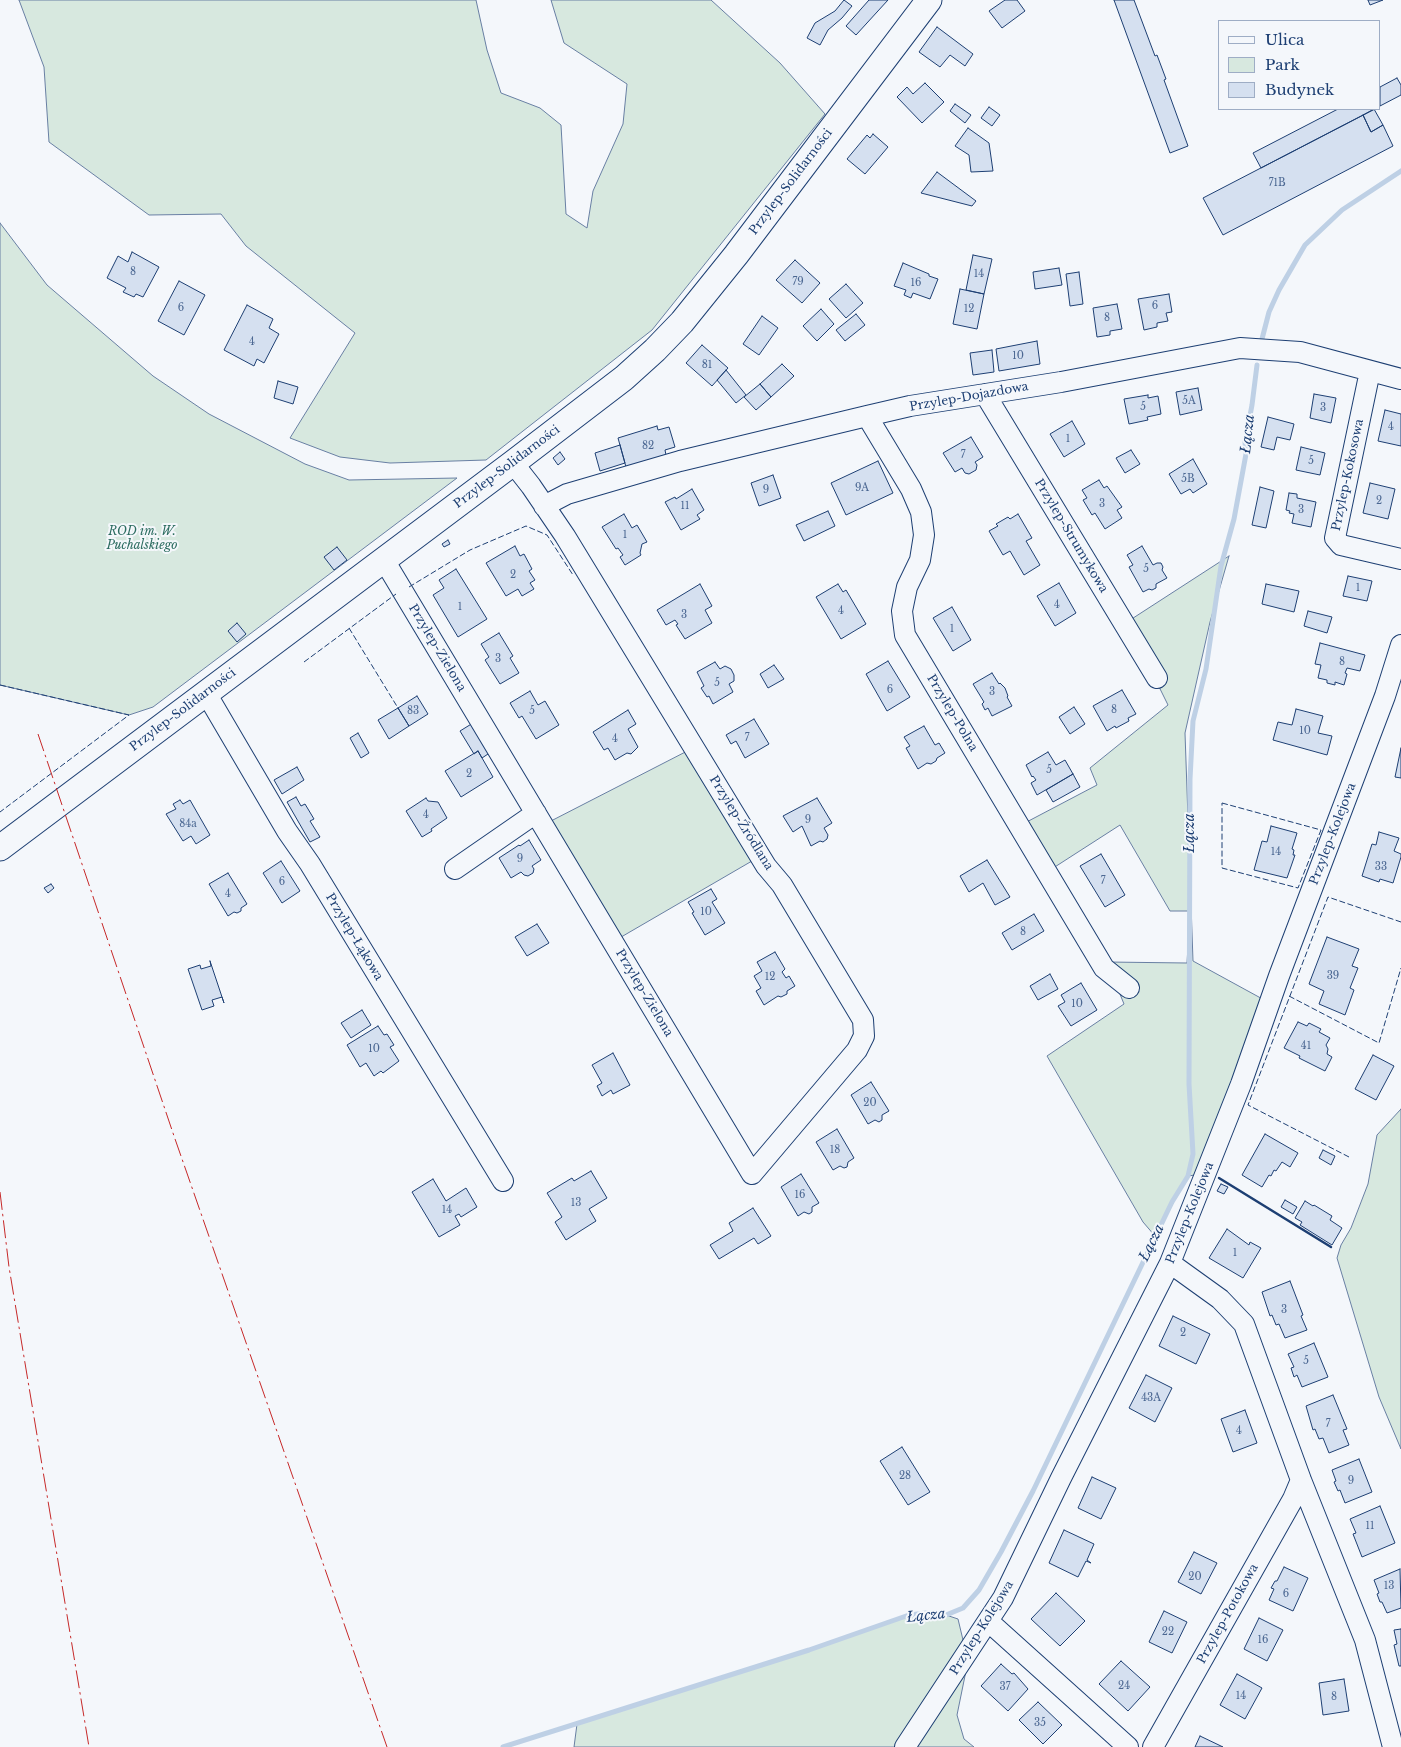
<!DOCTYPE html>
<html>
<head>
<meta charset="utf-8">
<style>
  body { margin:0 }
  #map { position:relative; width:1401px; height:1747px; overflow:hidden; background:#f4f7fb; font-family:"Libre Baskerville",serif }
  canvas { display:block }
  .legend { position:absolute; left:1218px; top:20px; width:162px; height:90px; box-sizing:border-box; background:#f4f7fb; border:1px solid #9eadc5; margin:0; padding:6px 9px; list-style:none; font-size:15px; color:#1d3f73 }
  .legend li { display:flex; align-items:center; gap:10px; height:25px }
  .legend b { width:25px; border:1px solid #9eadc5 }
</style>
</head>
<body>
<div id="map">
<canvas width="1401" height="1747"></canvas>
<ul class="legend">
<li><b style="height:6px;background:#f4f7fb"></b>Ulica</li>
<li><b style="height:14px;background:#d7e8df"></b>Park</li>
<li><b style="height:14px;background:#d5e0f0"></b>Budynek</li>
</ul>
</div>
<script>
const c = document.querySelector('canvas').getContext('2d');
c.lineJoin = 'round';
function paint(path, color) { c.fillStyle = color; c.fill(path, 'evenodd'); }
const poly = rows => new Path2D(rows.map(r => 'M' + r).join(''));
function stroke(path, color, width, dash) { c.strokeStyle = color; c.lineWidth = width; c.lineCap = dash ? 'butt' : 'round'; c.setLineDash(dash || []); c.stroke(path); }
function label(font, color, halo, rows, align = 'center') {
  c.font = font + ' "Libre Baskerville",serif'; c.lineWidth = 4; c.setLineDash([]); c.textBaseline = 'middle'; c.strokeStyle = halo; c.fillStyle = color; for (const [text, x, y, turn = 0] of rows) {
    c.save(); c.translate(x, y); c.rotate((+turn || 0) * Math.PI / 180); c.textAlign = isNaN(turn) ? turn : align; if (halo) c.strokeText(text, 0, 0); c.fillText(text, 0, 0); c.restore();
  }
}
const green = poly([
  [19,0,476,0,487,50,501,93,540,108,561,125,566,214,587,228,593,191,623,124,627,84,564,43,551,0,711,0,780,63,825,114,652,330,486,460,390,463,340,457,290,438,355,333,246,246,221,214,149,215,49,142,44,67,19,0],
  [0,223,47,285,153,376,209,414,305,464,349,480,457,478,153,707,129,715,0,685,0,223],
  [1229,556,1210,622,1185,733,1193,961,1268,1002,1202,1174,1188,1176,1155,1236,1143,1222,1047,1056,1124,1004,1107,962,1187,963,1190,911,1170,911,1120,825,1047,872,1019,826,1097,785,1090,768,1168,705,1127,622,1229,556],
  [1188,966,1190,976,1188,1083,1188,966],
  [697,746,764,854,616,940,549,822,697,746],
  [1401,1109,1401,1449,1379,1397,1337,1258,1341,1245,1351,1228,1368,1184,1377,1135,1401,1109],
  [926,1613,946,1615,958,1619,968,1661,957,1715,964,1739,974,1747,574,1747,577,1724,809,1650,909,1615,926,1613]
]);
paint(green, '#d7e8df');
stroke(green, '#687fa3', 1);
stroke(poly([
  [1262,339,1269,312,1279,290,1305,245,1342,210,1401,171],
  [503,1747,809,1650,909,1615,926,1613,946,1615,963,1608,979,1590,1001,1552,1033,1491,1172,1202,1188,1176,1193,1154,1189,1084,1190,779,1193,721,1206,669,1221,566,1234,519,1246,454,1245,442,1252,405,1257,365]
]), '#bed0e5', 5);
const building = poly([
  [844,0,852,6,842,18,828,30,820,45,807,38,815,23,835,11,844,0],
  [869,0,888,0,856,35,846,26,869,0],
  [1005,0,1017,0,1025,11,1002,28,989,11,1005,0],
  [1114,0,1134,0,1155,56,1157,55,1166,79,1164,80,1188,146,1170,153,1114,0],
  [1368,0,1383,0,1370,5,1368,0],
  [937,27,973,54,965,66,950,55,940,67,919,52,937,27],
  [1397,78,1401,85,1401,95,1380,106,1380,87,1397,78],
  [925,83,944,102,922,123,897,97,907,87,913,94,925,83],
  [955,104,971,115,965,123,950,111,955,104],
  [989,107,1000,115,992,126,981,118,989,107],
  [1338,109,1375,109,1261,168,1253,153,1338,109],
  [1374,109,1383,125,1371,132,1363,115,1374,109],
  [1363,115,1371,132,1383,125,1393,146,1223,235,1203,198,1363,115],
  [968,128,989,143,993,171,971,172,969,155,955,146,968,128],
  [873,134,888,147,865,174,847,159,867,135,870,138,873,134],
  [937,172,976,201,972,206,921,193,937,172],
  [132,252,159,267,143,297,136,294,134,297,123,292,126,288,107,278,118,256,128,262,132,252],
  [973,255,992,259,984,294,966,290,973,255],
  [795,260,820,283,802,303,776,280,795,260],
  [903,263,929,274,929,276,938,279,930,299,913,293,911,298,904,295,906,290,894,286,903,263],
  [1059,268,1062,285,1035,289,1033,272,1059,268],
  [1079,272,1083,304,1070,306,1066,274,1079,272],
  [179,281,205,295,184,335,158,321,179,281],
  [846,284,863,303,846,318,829,299,846,284],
  [960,289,984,294,977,329,953,324,960,289],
  [1169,294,1172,312,1166,313,1168,321,1157,323,1157,327,1144,330,1138,299,1169,294],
  [1117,304,1122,329,1110,331,1110,335,1097,337,1093,308,1117,304],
  [247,305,273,319,269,328,279,334,264,363,257,359,254,366,224,350,247,305],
  [821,309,834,324,817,341,803,326,821,309],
  [856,314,865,325,845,341,836,330,856,314],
  [762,316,778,328,759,355,743,344,762,316],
  [1037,341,1040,364,999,371,996,349,1037,341],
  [702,345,728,368,712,386,686,363,702,345],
  [992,350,994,372,973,375,970,353,992,350],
  [782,364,794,376,771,397,760,384,782,364],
  [726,370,746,395,736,403,717,380,726,370],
  [278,381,298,387,293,404,274,398,278,381],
  [760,384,771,397,756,410,744,397,760,384],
  [1198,388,1202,410,1180,415,1176,392,1198,388],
  [1314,394,1336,398,1331,423,1310,418,1314,394],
  [1148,395,1148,398,1158,396,1161,414,1147,417,1148,420,1129,424,1124,399,1148,395],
  [1385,410,1401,414,1401,446,1378,441,1385,410],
  [1268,417,1294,424,1290,440,1277,437,1274,450,1261,447,1268,417],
  [1072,421,1085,444,1064,457,1050,434,1072,421],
  [657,426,658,430,669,427,675,447,665,450,666,455,626,467,618,438,657,426],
  [971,437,983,457,975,462,977,465,976,470,969,474,965,473,962,468,955,472,943,453,971,437],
  [620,445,625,463,600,471,595,453,620,445],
  [1301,447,1325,453,1320,475,1296,470,1301,447],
  [1131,450,1140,464,1125,473,1116,458,1131,450],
  [560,452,565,459,558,465,553,458,560,452],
  [1193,459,1207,484,1193,493,1190,489,1181,494,1169,474,1193,459],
  [878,461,893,493,846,515,831,483,878,461],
  [773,475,781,498,759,506,751,483,773,475],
  [1099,480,1104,488,1107,486,1122,507,1117,510,1122,518,1105,529,1095,513,1092,515,1083,500,1087,498,1082,490,1099,480],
  [1370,483,1395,489,1388,519,1363,513,1370,483],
  [1260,487,1274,491,1266,528,1252,525,1260,487],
  [692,489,704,510,697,515,700,519,681,530,665,502,675,497,676,499,692,489],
  [1289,493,1297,494,1297,498,1316,502,1311,527,1292,523,1294,514,1289,513,1290,511,1286,510,1289,493],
  [828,511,835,526,804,541,796,525,828,511],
  [624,514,632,528,637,525,647,542,642,544,640,553,641,555,625,565,620,557,623,555,618,548,616,549,602,527,624,514],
  [1018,514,1032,538,1026,541,1040,565,1024,575,1010,551,1003,555,989,531,998,526,996,524,1008,517,1010,519,1018,514],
  [448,540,450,544,444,547,442,544,448,540],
  [515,546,520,556,524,554,532,569,529,571,535,580,530,583,534,589,522,596,518,589,506,596,486,563,515,546],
  [1142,546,1153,565,1157,563,1161,563,1163,567,1162,570,1167,578,1156,584,1156,588,1152,590,1149,589,1143,592,1129,567,1133,565,1127,555,1142,546],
  [337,547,347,560,334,570,324,557,337,547],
  [456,569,487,619,458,637,433,595,444,588,439,580,456,569],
  [1348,576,1372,581,1367,601,1343,596,1348,576],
  [1059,583,1076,613,1055,626,1037,596,1059,583],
  [700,584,712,606,705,610,712,623,685,639,676,625,678,624,675,620,666,625,657,610,700,584],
  [838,584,843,592,846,590,866,624,841,639,816,597,838,584],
  [1266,584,1299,591,1294,612,1262,604,1266,584],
  [952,607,971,640,953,651,933,618,952,607],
  [1308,611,1332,617,1327,633,1304,626,1308,611],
  [237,623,246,634,237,642,228,631,237,623],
  [499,633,513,656,510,658,519,673,500,684,485,660,489,657,481,644,499,633],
  [1320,643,1365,655,1360,671,1347,668,1345,673,1347,674,1344,685,1335,682,1335,685,1327,683,1327,680,1318,678,1321,665,1315,664,1320,643],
  [888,661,910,697,887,711,866,674,888,661],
  [715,662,720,669,725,666,731,669,734,675,734,681,729,684,733,692,713,704,709,696,707,697,701,688,704,686,697,672,715,662],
  [774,665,784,679,768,688,760,674,774,665],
  [992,673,999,684,1000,683,1005,688,1008,696,1007,697,1012,706,992,716,988,708,985,710,982,704,984,702,973,684,992,673],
  [1122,690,1136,714,1128,718,1129,721,1116,728,1115,726,1107,731,1093,706,1122,690],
  [530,691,538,705,545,701,559,725,536,739,522,716,519,718,510,703,530,691],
  [417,696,428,714,409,726,398,708,417,696],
  [1074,707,1085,724,1070,734,1059,717,1074,707],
  [398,708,409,726,389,739,378,720,398,708],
  [1296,709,1323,716,1318,733,1332,736,1327,755,1273,740,1278,722,1292,725,1296,709],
  [628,710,636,724,628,729,638,747,631,754,627,753,615,760,608,748,604,750,593,732,628,710],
  [754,719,769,744,745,758,736,741,731,744,726,735,754,719],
  [473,723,491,752,482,758,478,751,474,754,460,731,473,723],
  [924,726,935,745,939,743,945,753,937,758,936,761,931,764,927,763,918,769,906,748,910,746,904,737,924,726],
  [358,733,369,753,361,758,350,738,358,733],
  [1401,748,1401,778,1395,777,1401,748],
  [478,751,493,777,461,797,445,771,478,751],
  [1048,752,1056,765,1065,760,1073,774,1037,795,1031,783,1036,780,1033,776,1032,777,1026,765,1048,752],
  [297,767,304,780,282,794,274,780,297,767],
  [1073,774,1080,787,1053,802,1046,790,1073,774],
  [296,797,301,806,305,804,314,819,310,821,320,837,310,842,287,802,296,797],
  [426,798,428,801,438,802,447,818,431,829,432,831,422,837,406,811,426,798],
  [817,798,832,823,824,828,828,835,827,839,823,842,820,841,811,846,802,826,793,832,783,816,817,798],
  [180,800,183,804,190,800,210,835,196,844,191,836,183,841,166,814,176,809,173,804,180,800],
  [1271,826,1297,833,1292,849,1294,850,1293,855,1295,855,1287,878,1254,870,1262,841,1267,842,1271,826],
  [1379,832,1399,838,1394,851,1401,854,1401,857,1393,883,1380,879,1379,882,1362,876,1372,844,1376,845,1379,832],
  [529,840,541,860,532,866,534,869,533,873,528,876,524,875,521,872,511,878,499,858,519,845,520,846,529,840],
  [1101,854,1125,895,1105,907,1080,866,1101,854],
  [987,860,1010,897,995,905,983,883,969,892,960,876,987,860],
  [281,861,300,891,282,903,263,873,281,861],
  [228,873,247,904,241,908,241,911,237,913,234,912,228,916,209,884,228,873],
  [51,884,54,888,48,893,44,888,51,884],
  [711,889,717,899,712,902,725,923,705,935,692,913,694,912,688,902,711,889],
  [1034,914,1044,931,1012,950,1002,933,1034,914],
  [537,924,549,943,527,956,515,937,537,924],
  [1327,937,1359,949,1352,966,1358,968,1350,988,1354,990,1345,1015,1319,1004,1324,991,1309,984,1327,937],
  [775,952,785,969,782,972,786,978,789,976,795,986,787,991,787,994,781,997,778,996,764,1005,756,991,761,988,754,976,762,971,757,962,775,952],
  [210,961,224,1003,222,997,212,1000,214,1006,202,1010,188,969,200,965,201,969,211,966,210,961],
  [1050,974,1058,989,1038,1000,1030,986,1050,974],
  [1081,983,1097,1010,1071,1026,1058,1006,1065,1002,1061,995,1081,983],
  [362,1010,371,1025,351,1038,341,1023,362,1010],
  [1298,1022,1307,1026,1309,1023,1321,1029,1319,1032,1330,1038,1326,1045,1328,1049,1327,1054,1332,1057,1325,1071,1299,1058,1300,1056,1284,1048,1298,1022],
  [378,1026,384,1035,387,1034,394,1045,390,1047,399,1061,383,1073,381,1071,374,1076,366,1063,360,1067,347,1045,378,1026],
  [613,1053,630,1085,613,1094,611,1090,602,1096,597,1086,602,1083,592,1065,613,1053],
  [1373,1055,1394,1066,1376,1100,1355,1089,1373,1055],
  [871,1082,889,1111,882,1115,882,1120,879,1122,875,1120,868,1124,851,1095,871,1082],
  [837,1129,854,1158,848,1162,847,1167,844,1168,840,1166,833,1170,816,1142,837,1129],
  [1265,1134,1298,1153,1290,1167,1282,1162,1276,1171,1274,1170,1271,1176,1269,1175,1262,1187,1242,1175,1265,1134],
  [1323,1150,1335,1156,1331,1165,1319,1158,1323,1150],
  [591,1171,607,1198,589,1209,596,1221,566,1240,555,1222,562,1217,547,1193,572,1178,574,1181,591,1171],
  [801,1174,819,1203,812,1207,812,1212,809,1214,804,1212,798,1216,781,1187,801,1174],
  [433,1179,446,1201,466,1188,477,1207,461,1217,459,1214,455,1216,460,1225,439,1237,412,1192,433,1179],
  [1221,1184,1228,1187,1224,1194,1217,1191,1221,1184],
  [1285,1200,1297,1207,1293,1214,1281,1207,1285,1200],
  [1305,1201,1313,1206,1314,1205,1332,1216,1330,1220,1342,1228,1332,1245,1300,1225,1302,1222,1295,1218,1305,1201],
  [753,1208,771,1236,758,1244,754,1238,719,1259,710,1245,733,1231,729,1223,753,1208],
  [1227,1229,1249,1245,1250,1242,1261,1248,1243,1278,1209,1258,1227,1229],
  [1290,1281,1303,1315,1301,1316,1307,1330,1285,1338,1279,1324,1276,1325,1272,1315,1270,1316,1262,1292,1290,1281],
  [1173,1316,1210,1334,1196,1364,1159,1346,1173,1316],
  [1314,1343,1328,1377,1302,1387,1297,1375,1294,1377,1291,1368,1294,1367,1288,1354,1314,1343],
  [1146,1375,1172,1388,1155,1422,1129,1408,1146,1375],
  [1333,1395,1347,1429,1343,1430,1349,1445,1329,1453,1323,1438,1319,1439,1315,1429,1313,1430,1306,1406,1333,1395],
  [1245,1410,1257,1443,1233,1452,1221,1419,1245,1410],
  [902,1447,930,1492,908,1505,880,1461,902,1447],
  [1359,1459,1372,1492,1345,1503,1340,1490,1338,1491,1334,1482,1336,1481,1332,1470,1359,1459],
  [1092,1477,1116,1488,1101,1519,1078,1508,1092,1477],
  [1380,1506,1395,1543,1362,1557,1353,1534,1356,1533,1350,1519,1380,1506],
  [1064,1530,1094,1544,1087,1560,1091,1563,1086,1561,1078,1577,1049,1563,1064,1530],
  [1194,1552,1217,1563,1201,1594,1178,1582,1194,1552],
  [1284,1567,1308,1578,1293,1611,1269,1600,1274,1589,1271,1588,1275,1581,1277,1581,1284,1567],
  [1400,1569,1401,1608,1387,1613,1382,1602,1380,1602,1377,1594,1379,1593,1374,1580,1400,1569],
  [1056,1593,1085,1621,1060,1646,1031,1619,1056,1593],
  [1164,1611,1187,1622,1172,1653,1149,1642,1164,1611],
  [1259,1618,1283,1630,1267,1661,1244,1649,1259,1618],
  [1401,1629,1401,1666,1399,1666,1394,1645,1397,1644,1394,1630,1401,1629],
  [1121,1661,1150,1687,1128,1711,1099,1684,1121,1661],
  [1001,1664,1012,1674,1014,1673,1028,1689,1008,1711,981,1686,1001,1664],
  [1237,1674,1262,1688,1245,1719,1220,1705,1237,1674],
  [1344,1679,1349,1711,1323,1715,1319,1683,1344,1679],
  [1038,1702,1062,1725,1043,1744,1019,1720,1038,1702],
  [1200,1736,1223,1747,1195,1747,1200,1736]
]);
paint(building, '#d5e0f0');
stroke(building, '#1d3f73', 1);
const minor = poly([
  [1370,371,1335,538,1341,545,1401,559],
  [985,394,1157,678],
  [867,416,911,489,921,512,924,535,920,560,907,587,902,611,905,635,1104,968,1129,988],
  [544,506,567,494,680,461,867,416,910,406,1061,382,1240,348,1300,352,1401,379],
  [384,560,752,1174,857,1050,864,1036,863,1020,782,885,766,866,565,536,531,486,513,463],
  [206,693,287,831,310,864,503,1181],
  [455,869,536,813],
  [1170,1263,1220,1299,1244,1324,1301,1480,1365,1640,1393,1747],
  [988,1621,1128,1747],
  [905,1747,1003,1598,1061,1478,1170,1263,1241,1084,1279,976,1385,696,1401,645],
  [1153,1747,1293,1499,1301,1480]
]);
const major = poly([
  [0,848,513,463,624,378,655,350,682,322,736,255,929,0]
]);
stroke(minor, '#1d3f73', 22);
stroke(major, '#1d3f73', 27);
stroke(minor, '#f4f7fb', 20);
stroke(major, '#f4f7fb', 25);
stroke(poly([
  [409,587,470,550,526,526,547,535,573,575],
  [349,628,398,708],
  [304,662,396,594],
  [0,685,129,715,0,812],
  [1222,803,1321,830,1298,888,1222,868,1222,803],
  [1289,996,1379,1043,1401,968],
  [1349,1157,1248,1105,1328,897,1401,922]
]), '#1d3f73', 1, [6, 2.5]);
stroke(poly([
  [1219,1178,1331,1247]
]), '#1d3f73', 2.5);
stroke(poly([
  [38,734,174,1136,387,1747],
  [0,1192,9,1267,89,1747]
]), '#c62828', 1, [18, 4, 2.5, 4]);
label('10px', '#4b6792', null, [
  ["71B",1277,183],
  ["8",133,272],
  ["14",979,274],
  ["79",798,282],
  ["16",916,283],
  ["6",1155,306],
  ["6",181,308],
  ["12",969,309],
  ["8",1107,318],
  ["4",252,342],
  ["10",1018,356],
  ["81",707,365],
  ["5A",1189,401],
  ["5",1143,407],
  ["3",1323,408],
  ["4",1391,427],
  ["1",1068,439],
  ["82",648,446],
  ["7",963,455],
  ["5",1311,461],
  ["5B",1188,479],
  ["9A",862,488],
  ["9",766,490],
  ["2",1379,501],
  ["3",1102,504],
  ["11",685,506],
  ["3",1301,510],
  ["1",625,535],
  ["5",1146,569],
  ["2",513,575],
  ["1",1358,588],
  ["4",1057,605],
  ["1",460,607],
  ["4",841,611],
  ["3",684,615],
  ["1",952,629],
  ["3",498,659],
  ["8",1342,662],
  ["5",717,683],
  ["6",890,690],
  ["3",992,692],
  ["8",1114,710],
  ["83",413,711],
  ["5",532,711],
  ["10",1305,731],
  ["7",747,738],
  ["4",615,739],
  ["5",1049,770],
  ["2",469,774],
  ["4",426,815],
  ["9",808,820],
  ["84a",188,824],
  ["14",1276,852],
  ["9",520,859],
  ["33",1381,867],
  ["7",1103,881],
  ["6",282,882],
  ["4",228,894],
  ["10",706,912],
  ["8",1023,932],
  ["39",1333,976],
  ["12",770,977],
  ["10",1077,1004],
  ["41",1306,1046],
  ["10",374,1049],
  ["20",870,1103],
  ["18",835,1150],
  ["16",800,1195],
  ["13",576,1203],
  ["14",447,1210],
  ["1",1235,1253],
  ["3",1284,1310],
  ["2",1183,1333],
  ["5",1306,1361],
  ["43A",1151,1398],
  ["7",1328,1424],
  ["4",1239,1431],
  ["28",905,1476],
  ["9",1351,1481],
  ["11",1370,1526],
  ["20",1195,1577],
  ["13",1389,1586],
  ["6",1286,1594],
  ["22",1168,1632],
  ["16",1263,1640],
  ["24",1124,1686],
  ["37",1005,1687],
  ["14",1241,1696],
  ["8",1334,1697],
  ["35",1040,1723]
]);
label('12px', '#1d3f73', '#f4f7fb', [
  ["Przylep-Solidarności",791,182,-53],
  ["Przylep-Dojazdowa",969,397,-10],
  ["Przylep-Solidarności",507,467,-37],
  ["Przylep-Kokosowa",1348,475,-78],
  ["Przylep-Strumykowa",1071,536,59],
  ["Przylep-Zielona",437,648,59],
  ["Przylep-Solidarności",183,710,-37],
  ["Przylep-Polna",952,713,59],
  ["Przylep-Źródlana",741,823,58],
  ["Przylep-Kolejowa",1333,834,-69],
  ["Przylep-Łąkowa",354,937,59],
  ["Przylep-Zielona",644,993,59],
  ["Przylep-Kolejowa",1190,1213,-68],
  ["Przylep-Potokowa",1228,1614,-61],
  ["Przylep-Kolejowa",982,1628,-58]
]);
label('italic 12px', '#2c6c60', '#f4f7fb', [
  ["ROD im. W.",142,532],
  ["Puchalskiego",142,546]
]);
label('italic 14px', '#1d3f73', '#f4f7fb', [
  ["Łącza",1248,434,-84],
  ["Łącza",1190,833,-90],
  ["Łącza",1152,1243,-64],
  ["Łącza",926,1616,-6]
]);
</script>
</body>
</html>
